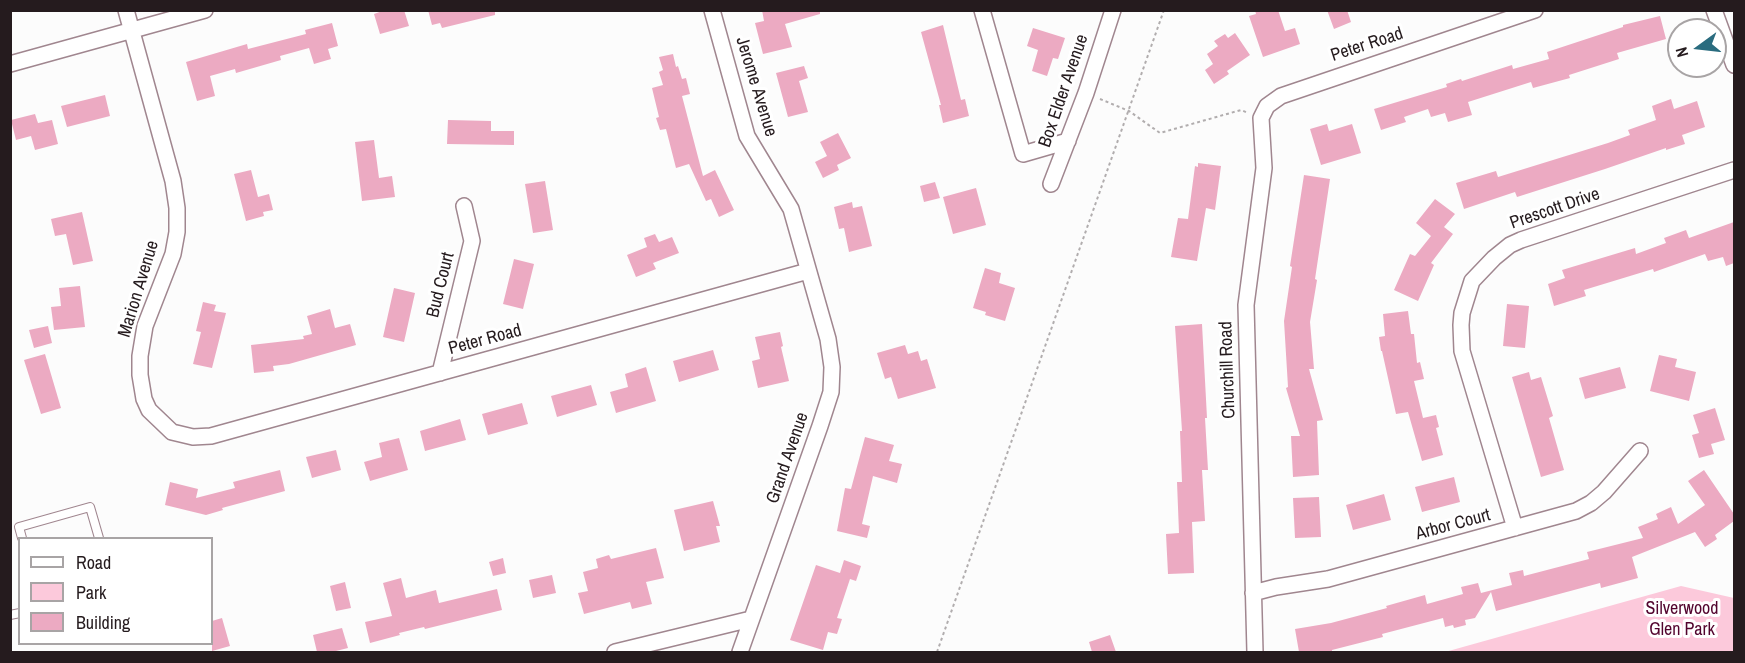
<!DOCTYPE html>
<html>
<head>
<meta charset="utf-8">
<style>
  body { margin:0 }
  #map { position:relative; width:1745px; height:663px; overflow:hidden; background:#fcfcfc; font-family:"Archivo Narrow",sans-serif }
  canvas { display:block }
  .frame { position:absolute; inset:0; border:12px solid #251b1e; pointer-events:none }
  .legend { position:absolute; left:18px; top:537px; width:195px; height:108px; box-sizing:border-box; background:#fff; border:2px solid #a8a4a5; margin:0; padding:8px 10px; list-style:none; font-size:18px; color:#251b1e }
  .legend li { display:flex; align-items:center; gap:12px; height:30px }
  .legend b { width:30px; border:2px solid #a8a4a5 }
  .north { position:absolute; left:1667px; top:18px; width:60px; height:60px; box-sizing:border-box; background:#fff; border:2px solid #a8a4a5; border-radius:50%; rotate:255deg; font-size:16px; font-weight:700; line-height:24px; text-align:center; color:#251b1e }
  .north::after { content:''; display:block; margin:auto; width:21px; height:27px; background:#2a6c7f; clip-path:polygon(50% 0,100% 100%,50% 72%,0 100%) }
</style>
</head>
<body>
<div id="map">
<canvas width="1745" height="663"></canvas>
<div class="frame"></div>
<ul class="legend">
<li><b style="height:8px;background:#fff"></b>Road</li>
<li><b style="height:16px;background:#fcc9db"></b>Park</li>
<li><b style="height:16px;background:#ecaac2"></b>Building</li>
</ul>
<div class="north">N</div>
</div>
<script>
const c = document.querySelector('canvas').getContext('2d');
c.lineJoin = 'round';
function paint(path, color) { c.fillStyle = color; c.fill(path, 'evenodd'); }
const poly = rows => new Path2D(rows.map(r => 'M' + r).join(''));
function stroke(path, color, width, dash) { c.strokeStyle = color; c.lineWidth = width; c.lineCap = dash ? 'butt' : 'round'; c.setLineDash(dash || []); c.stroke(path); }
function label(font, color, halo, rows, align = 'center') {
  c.font = font + ' "Archivo Narrow",sans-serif'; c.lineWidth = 6; c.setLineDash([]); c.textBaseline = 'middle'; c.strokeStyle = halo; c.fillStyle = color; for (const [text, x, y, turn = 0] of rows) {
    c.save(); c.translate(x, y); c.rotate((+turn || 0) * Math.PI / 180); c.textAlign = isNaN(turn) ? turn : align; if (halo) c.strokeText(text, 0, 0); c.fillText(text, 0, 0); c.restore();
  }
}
paint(poly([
  [1681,586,1734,598,1734,652,1445,652]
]), '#fcc9db');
paint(poly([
  [385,10,404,10,409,26,380,34,374,14],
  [428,10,495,10,495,15,442,28,440,23,432,25],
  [762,10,820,10,820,14,785,24,792,47,763,54,755,23,764,21],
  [1255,10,1278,10,1285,31,1295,28,1300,44,1263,57,1249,16,1256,14],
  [1327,10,1347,10,1351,22,1334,29],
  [1660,16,1666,39,1617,53,1619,59,1569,75,1570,78,1533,88,1531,82,1468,102,1472,115,1448,122,1445,113,1431,117,1428,109,1404,117,1406,122,1381,130,1374,109,1447,87,1446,84,1461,79,1462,81,1512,65,1513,69,1549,59,1547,52,1623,27,1623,25],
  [332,23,338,46,328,49,331,59,314,64,309,48,280,56,281,60,236,73,235,69,210,76,215,96,197,101,186,62,247,44,248,49,306,34,305,30],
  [943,25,961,100,965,99,969,116,943,123,939,105,941,105,921,32],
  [1033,28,1065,38,1058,59,1053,58,1047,76,1032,71,1038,50,1027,46],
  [1235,33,1250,55,1227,71,1229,74,1214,84,1205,70,1213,64,1207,54,1218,46,1214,41,1225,34,1228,38],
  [673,54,676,67,678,66,682,79,686,78,690,94,682,96,703,176,715,170,734,210,719,217,711,199,706,201,689,164,676,168,666,129,660,130,656,118,659,117,652,88,663,85,659,72,663,70,659,57],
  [804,66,808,78,799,81,808,112,788,117,776,73],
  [105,95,110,116,67,127,61,106],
  [1671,99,1674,109,1697,101,1705,127,1682,135,1685,144,1666,150,1666,148,1605,169,1517,197,1515,192,1464,209,1456,183,1496,171,1498,177,1608,143,1630,135,1628,130,1656,120,1652,106],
  [35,114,38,123,52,120,58,144,35,150,31,136,16,140,11,120],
  [448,120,491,121,491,131,514,131,514,145,447,144],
  [1327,124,1329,131,1352,124,1361,153,1321,165,1310,129],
  [838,133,851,158,837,165,839,170,823,178,815,162,827,156,820,142],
  [374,140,379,178,392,176,395,197,362,201,355,142],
  [1198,163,1221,166,1215,210,1206,208,1197,261,1171,257,1178,218,1188,219,1195,166,1198,167],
  [251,170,258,197,269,194,273,210,263,212,264,216,246,221,234,174],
  [1304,175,1330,179,1315,279,1317,280,1310,322,1314,369,1309,369,1323,420,1317,421,1319,475,1293,477,1291,436,1300,436,1286,388,1288,387,1284,321,1292,267,1290,266],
  [545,181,553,230,533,233,525,184],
  [935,182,940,198,924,202,920,186],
  [976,188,986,225,953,234,943,197],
  [1435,199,1455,214,1444,227,1453,234,1431,263,1434,265,1418,301,1394,290,1410,254,1415,256,1431,236,1416,223],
  [852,202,853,208,862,206,872,246,849,252,844,228,839,229,834,207],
  [82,212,93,261,73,265,66,234,55,236,51,219],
  [1734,222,1734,263,1726,266,1723,257,1708,261,1705,254,1654,272,1653,269,1584,290,1586,296,1554,306,1548,284,1565,278,1562,270,1635,248,1636,254,1666,243,1664,238,1686,230,1689,238],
  [655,234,659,242,672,237,679,253,653,263,656,269,636,277,627,255,647,247,644,238],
  [514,259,534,264,523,309,503,304],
  [985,268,1001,273,999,283,1015,288,1005,321,985,315,986,312,973,308],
  [80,286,85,327,54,330,51,307,61,306,59,288],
  [394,288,415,293,404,342,383,337],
  [203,302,216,305,214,311,226,313,212,368,193,364,201,332,196,331],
  [1507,304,1529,306,1525,348,1503,346],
  [330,309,335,328,350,324,356,345,289,364,273,366,274,371,254,373,251,345,304,339,303,336,312,334,307,316],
  [1408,311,1411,334,1414,334,1417,363,1420,362,1424,379,1414,381,1423,418,1436,415,1439,427,1436,428,1443,455,1422,461,1408,412,1396,414,1382,351,1381,351,1379,337,1385,336,1383,314],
  [1202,324,1207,418,1205,418,1208,470,1202,470,1205,521,1192,522,1194,573,1168,574,1166,534,1179,533,1177,482,1182,482,1180,431,1182,431,1175,326],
  [48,326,52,343,34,348,29,330],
  [780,332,783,346,781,347,789,381,758,388,752,361,760,359,755,337],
  [905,345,908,354,918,351,921,361,927,359,936,388,898,399,891,377,885,379,877,353],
  [713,350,719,370,679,382,673,361],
  [45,354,61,408,41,414,24,360],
  [1659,355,1677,359,1675,367,1696,372,1689,401,1650,391],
  [646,367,656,401,616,413,610,392,628,387,625,374],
  [1620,367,1626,388,1585,399,1579,378],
  [1529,372,1531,380,1541,377,1553,416,1549,418,1564,470,1541,477,1512,377],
  [591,385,597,405,557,417,551,396],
  [522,403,528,424,488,435,482,414],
  [1715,408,1725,440,1711,444,1714,454,1699,458,1692,435,1699,433,1693,415],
  [460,419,466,440,425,451,420,431],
  [865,437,894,445,889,461,902,464,897,483,873,476,862,524,870,526,867,538,837,531,845,488,851,489],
  [399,438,408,470,370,481,364,462,382,457,379,443],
  [336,450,341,470,312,478,306,457],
  [280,470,285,491,222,508,223,510,206,515,165,505,170,482,198,489,196,498,235,488,233,482],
  [1704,470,1734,514,1734,521,1715,535,1717,539,1705,547,1695,532,1632,557,1638,578,1601,588,1600,583,1496,611,1491,592,1475,618,1465,620,1466,625,1454,628,1453,625,1445,627,1443,618,1382,634,1383,637,1332,650,1332,652,1299,652,1295,629,1331,623,1387,608,1386,606,1425,595,1427,604,1463,594,1461,587,1478,583,1481,593,1512,585,1509,573,1523,570,1524,576,1589,559,1587,552,1643,538,1638,527,1658,519,1656,514,1671,507,1678,524,1705,505,1688,481],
  [1454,477,1460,502,1422,512,1415,487],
  [1384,494,1391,520,1353,530,1346,505],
  [1319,497,1321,537,1295,538,1293,498],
  [713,501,720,526,716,526,720,542,684,551,674,510],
  [656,548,664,578,646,582,652,604,632,609,630,602,584,614,578,593,588,591,583,572,598,568,596,559,609,555,611,559],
  [503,558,506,573,493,576,489,562],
  [844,560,861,566,856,581,850,579,837,618,842,619,837,634,828,632,823,650,790,640,816,565,840,573],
  [552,575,556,593,533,598,529,580],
  [401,578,406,598,436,590,439,603,497,589,502,610,425,629,424,627,399,633,400,635,370,643,365,622,392,616,383,583],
  [345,582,351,608,336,611,330,586],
  [222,618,230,646,212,651,212,621],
  [342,628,348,648,332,652,317,652,313,635],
  [1110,635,1116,652,1092,652,1089,642]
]), '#ecaac2');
const lane = poly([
  [22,538,19,527,90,507,99,538],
  [10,615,20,613]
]);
const street = poly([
  [126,10,173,181,177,208,177,232,173,254,145,326,140,356,140,375,144,399,149,410,172,432,193,437,211,436,808,271],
  [712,10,747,136,791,209,828,339,832,367,831,392,820,426,740,652],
  [982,10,1023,154,1068,141],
  [1714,10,1734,65],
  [10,64,205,10],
  [1051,184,1086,93,1113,10],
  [440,373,472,241,464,206],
  [1515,528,1462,351,1461,325,1462,313,1472,281,1494,258,1510,245,1521,240,1734,170],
  [1253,593,1276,587,1328,579,1576,511,1591,503,1604,492,1640,451],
  [615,652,751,619],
  [1255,652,1246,305,1264,168,1261,118,1267,106,1281,96,1535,10]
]);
stroke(lane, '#a0868f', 10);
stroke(street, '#a0868f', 18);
stroke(poly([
  [1100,99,1129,111,1160,133,1241,110,1248,113],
  [937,652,1164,10]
]), '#b1adae', 2, [3, 3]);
stroke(lane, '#fff', 8);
stroke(street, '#fff', 15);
label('18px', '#251b1e', '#fff', [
  ["Peter Road",1367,45,-18],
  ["Jerome Avenue",756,87,73],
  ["Box Elder Avenue",1064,91,-71],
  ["Prescott Drive",1555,209,-19],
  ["Bud Court",441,285,-76],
  ["Marion Avenue",139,289,-73],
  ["Peter Road",485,340,-15],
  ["Churchill Road",1228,370,-92],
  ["Grand Avenue",788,458,-71],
  ["Arbor Court",1453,525,-15]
]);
label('18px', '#52042e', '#fff', [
  ["Silverwood",1682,609],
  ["Glen Park",1682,630]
]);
</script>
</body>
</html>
